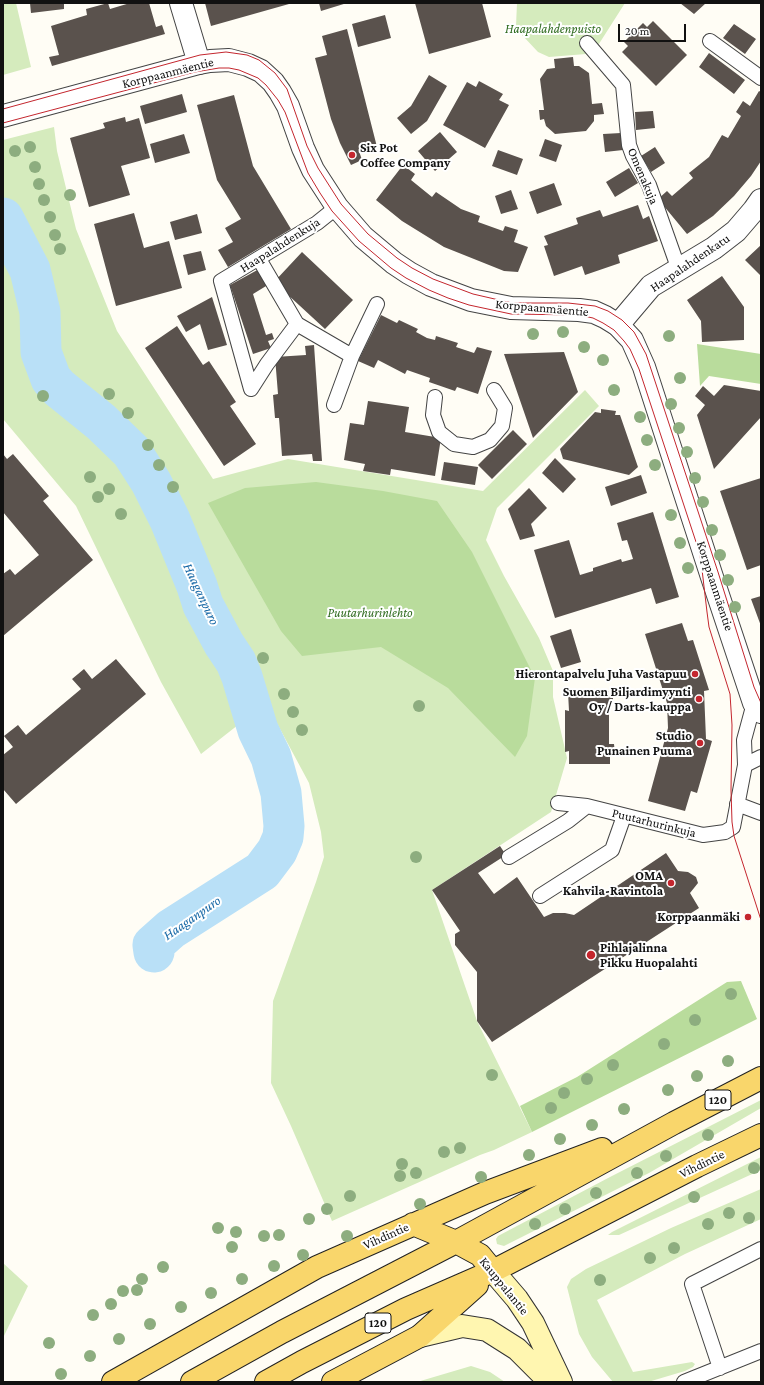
<!DOCTYPE html>
<html>
<head>
<meta charset="utf-8">
<style>
  body { margin:0 }
  #map { position:relative; width:764px; height:1385px; overflow:hidden; background:#fffdf5; font-family:"Crimson Pro",serif }
  canvas { display:block }
  .frame { position:absolute; inset:0; border:4px solid #111; pointer-events:none }
  .scale { position:absolute; left:618px; top:24px; width:68px; height:18px; box-sizing:border-box; border:2px solid #111; border-top:0; padding-left:5px; font-size:12px; line-height:14px; white-space:nowrap; color:#111; -webkit-text-stroke:3px #fff; paint-order:stroke }
</style>
</head>
<body>
<div id="map">
<canvas width="764" height="1385"></canvas>
<div class="frame"></div>
<div class="scale">20 m</div>
</div>
<script>
const c = document.querySelector('canvas').getContext('2d');
c.lineJoin = 'round';
function paint(path, color) { c.fillStyle = color; c.fill(path, 'evenodd'); }
const poly = rows => new Path2D(rows.map(r => 'M' + r).join(''));
function stroke(path, color, width, dash) { c.strokeStyle = color; c.lineWidth = width; c.lineCap = dash ? 'butt' : 'round'; c.setLineDash(dash || []); c.stroke(path); }
function label(font, color, halo, rows, align = 'center') {
  c.font = font + ' "Crimson Pro",serif'; c.lineWidth = 4; c.setLineDash([]); c.textBaseline = 'middle'; c.strokeStyle = halo; c.fillStyle = color; for (const [text, x, y, turn = 0] of rows) {
    c.save(); c.translate(x, y); c.rotate((+turn || 0) * Math.PI / 180); c.textAlign = isNaN(turn) ? turn : align; if (halo) c.strokeText(text, 0, 0); c.fillText(text, 0, 0); c.restore();
  }
}
paint(poly([
  [3,3,16,3,31,67,3,75],
  [517,3,625,3,597,47,586,54,549,57,538,52,522,35,516,26],
  [54,127,57,151,76,229,117,331,213,479,288,459,483,491,585,390,599,406,497,508,486,540,504,576,539,638,553,671,553,697,567,758,551,812,432,890,477,1021,532,1132,494,1150,480,1155,332,1221,291,1126,271,1083,273,1001,316,882,324,857,321,832,309,783,266,703,201,754,161,682,76,506,3,419,3,140],
  [761,1100,761,1108,649,1173,504,1246,497,1244,496,1239,498,1236,610,1177],
  [761,1157,761,1170,619,1235,608,1235,612,1232],
  [761,1189,761,1219,685,1254,597,1300,633,1372,692,1362,695,1364,693,1367,685,1371,648,1382,613,1382,592,1357,579,1334,567,1287,571,1279,586,1269,671,1228],
  [3,1263,28,1286,3,1338,4,1319,3,1316],
  [471,1366,490,1372,505,1382,417,1382]
]), '#d5ebbd');
paint(poly([
  [697,344,761,354,761,384,709,376,700,386],
  [316,482,383,491,437,501,472,552,535,678,527,736,515,757,448,688,381,647,302,656,281,631,208,503,245,488],
  [741,981,757,1019,532,1132,520,1106,577,1077,727,982]
]), '#b9dc9c');
stroke(poly([
  [3,218,30,270,40,312,41,352,51,379,59,388,101,422,131,451,151,482,170,520,197,586,203,605,224,644,236,662,242,677,258,730,271,757,281,793,284,826,283,837,277,851,262,871,171,929,153,945,154,952]
]), '#b9e0f7', 41);
paint(poly([
  [30,3,64,3,64,9,31,13],
  [108,3,110,9,130,3,149,3,156,27,162,25,165,34,52,66,49,57,59,55,51,26,87,15,86,9],
  [205,3,288,3,289,4,211,26],
  [319,3,347,3,321,11],
  [415,3,482,3,491,37,429,54],
  [680,3,706,3,694,14],
  [385,15,391,38,358,47,352,24],
  [653,21,687,55,656,86,622,52,628,46,624,42,643,23,647,27],
  [734,24,756,39,745,54,723,38],
  [347,29,377,147,359,151,362,160,351,165,340,143,331,119,315,58,327,55,322,36],
  [709,53,745,80,734,94,699,67],
  [573,57,574,66,579,66,589,73,592,104,602,103,604,114,594,115,594,121,586,131,555,134,546,126,544,119,540,120,539,110,544,110,540,79,547,69,555,68,554,59],
  [429,75,447,86,427,121,411,134,397,118,411,106],
  [479,81,503,94,499,100,509,105,485,148,443,125,467,82,476,87],
  [759,91,761,92,761,161,751,176,734,196,713,216,687,234,658,199,667,191,672,196,693,178,689,173,709,157,722,135,728,138,741,116,736,112,743,101,750,106],
  [182,94,187,112,145,124,140,106],
  [234,95,253,166,291,229,228,267,218,250,233,242,225,228,241,219,217,180,197,105],
  [653,111,655,128,636,130,635,112],
  [125,117,126,122,139,118,150,158,121,166,130,195,89,207,70,138,105,128,103,123],
  [440,132,457,152,435,171,418,151],
  [621,133,623,150,605,152,603,134],
  [184,134,190,153,155,163,150,144],
  [545,139,562,145,556,162,539,156],
  [655,147,665,163,651,172,641,156],
  [498,150,523,159,517,175,492,166],
  [403,165,415,174,411,180,432,197,436,192,461,209,480,216,478,222,503,231,505,226,518,230,514,242,528,247,518,272,504,271,444,247,402,221,376,200],
  [629,168,638,183,615,197,606,182],
  [554,183,562,205,537,214,529,192],
  [511,190,518,209,501,214,495,196],
  [638,205,643,219,649,216,658,241,618,255,620,263,585,275,582,266,554,276,544,246,548,245,544,236,578,224,576,218,600,210,603,217],
  [134,213,144,248,169,241,182,288,116,306,94,224],
  [197,214,202,233,175,240,170,222],
  [761,245,761,276,745,260],
  [201,251,206,270,188,275,183,255],
  [302,252,353,300,325,329,274,282],
  [261,268,271,283,253,294,266,335,272,333,274,339,268,341,271,348,253,354,230,285],
  [722,276,744,307,744,340,702,342,701,321,687,300],
  [212,297,227,345,208,350,200,324,186,332,177,316],
  [381,315,397,323,399,320,418,329,416,332,427,338,435,340,436,336,458,343,456,347,474,353,477,347,492,351,478,394,457,387,455,391,429,382,430,378,407,370,405,374,378,360,374,368,358,361],
  [177,326,203,365,209,361,236,402,230,406,256,444,224,466,145,348],
  [314,345,322,461,313,461,312,454,282,456,279,418,275,418,273,395,278,394,275,357,306,355,305,346],
  [564,352,578,392,533,438,504,354],
  [724,385,761,391,761,417,714,469,697,415,705,405,695,396,703,386,714,396],
  [368,401,409,407,405,432,441,438,435,476,391,469,390,475,363,471,365,464,344,460,350,423,364,425],
  [601,409,616,411,615,415,620,415,638,467,629,475,563,459,560,449,595,412,601,413],
  [513,430,527,444,492,479,478,465],
  [3,454,7,459,13,454,49,496,43,501,93,560,3,636,3,574,10,569,15,575,39,555,3,512],
  [555,458,576,479,563,493,542,473],
  [444,462,478,467,475,485,441,480],
  [641,475,647,493,611,506,605,487],
  [761,478,761,565,747,570,720,491],
  [529,488,547,508,531,524,535,536,520,540,508,509],
  [653,512,679,597,656,604,651,588,555,618,534,550,569,540,580,575,593,571,593,568,621,559,622,562,633,559,627,540,622,541,617,523],
  [761,596,761,626,751,599],
  [682,623,688,641,693,640,709,690,704,691,706,739,712,741,697,793,691,791,685,811,648,801,668,728,667,703,645,634],
  [571,629,581,662,561,668,550,636],
  [116,659,146,694,16,804,3,789,3,755,13,747,4,736,18,725,26,735,81,689,72,679,84,669,92,679],
  [609,691,609,696,613,696,613,704,609,704,609,744,614,744,615,754,610,755,610,764,569,764,569,751,565,752,565,710,569,711,568,692],
  [500,846,506,855,478,873,494,894,517,877,544,917,553,913,565,913,574,915,666,853,678,871,688,872,696,877,698,883,690,893,699,908,492,1042,477,1021,477,972,455,945,455,934,460,931,432,890]
]), '#5a524d');
const service = poly([
  [710,41,761,78],
  [587,43,623,85,629,145,633,156,649,185,679,270],
  [259,259,297,324],
  [251,389,221,281,317,223,337,207],
  [251,389,267,364,297,324,352,356],
  [435,397,433,415,439,432,454,444,473,447,490,440,502,426,505,408,494,390],
  [334,405,352,356,377,304],
  [745,765,761,757],
  [558,803,587,806,703,835,725,832,733,827,745,765,744,740,754,703],
  [737,804,761,813],
  [509,857,568,821,587,806],
  [540,896,612,850,624,816],
  [720,1368,692,1284,761,1249],
  [684,1382,761,1351]
]);
const minor = poly([
  [181,3,199,63],
  [618,325,651,286,714,248,736,231,754,210,761,200]
]);
const tertiary = poly([
  [3,116,199,63,210,61,229,60,248,65,261,71,273,82,280,92,288,106,303,148,313,170,337,207,363,237,394,263,409,273,431,285,471,300,511,308,579,310,594,312,605,317,618,325,632,340,644,367,711,574,754,703,761,712]
]);
const secondary = poly([
  [493,1271,517,1299,533,1323,561,1382],
  [420,1336,462,1326,487,1330,517,1349,550,1382]
]);
const primary = poly([
  [413,1224,456,1242,480,1255,493,1271],
  [113,1382,317,1267,485,1193,602,1149],
  [192,1382,282,1332,456,1242,674,1123,761,1078],
  [266,1382,302,1362,406,1309,493,1271,697,1166,761,1135],
  [333,1382,420,1336,477,1285]
]);
stroke(service, '#444', 16);
stroke(minor, '#444', 24);
stroke(tertiary, '#444', 24);
stroke(secondary, '#333', 24);
stroke(primary, '#222', 24);
stroke(service, '#fff', 14);
stroke(minor, '#fff', 22);
stroke(tertiary, '#fff', 22);
stroke(secondary, '#fff6b0', 22);
stroke(primary, '#f9d66b', 22);
stroke(poly([
  [3,109,200,55,226,52,247,55,259,60,275,73,287,89,307,146,318,168,341,204,368,234,397,258,412,268,433,279,473,294,512,303,568,303,595,306,608,311,622,320,634,332,646,354,718,572,754,687,761,703],
  [3,123,195,72,219,68,229,68,239,70,258,78,266,85,278,100,285,112,308,173,320,193,332,211,359,241,391,268,406,278,429,290,448,298,469,305,511,314,579,315,593,318,603,323,614,330,624,341,630,349,639,369,698,548,701,561,707,612,709,627,730,694,732,725,731,790,732,822,734,836,761,920]
]), '#c4262e', 1);
c.fillStyle = '#8dad7f';
for (const [x, y] of [
  [30,147],
  [15,151],
  [35,167],
  [39,184],
  [70,195],
  [44,200],
  [50,217],
  [55,235],
  [60,249],
  [563,332],
  [533,334],
  [669,336],
  [584,347],
  [603,360],
  [680,378],
  [614,390],
  [109,394],
  [43,396],
  [671,404],
  [128,413],
  [640,417],
  [679,428],
  [647,440],
  [148,445],
  [687,452],
  [159,465],
  [655,465],
  [90,477],
  [695,478],
  [173,487],
  [109,489],
  [98,497],
  [703,502],
  [121,514],
  [671,515],
  [712,530],
  [680,543],
  [720,555],
  [688,568],
  [728,580],
  [735,607],
  [263,658],
  [284,694],
  [419,706],
  [293,712],
  [302,730],
  [416,857],
  [731,994],
  [695,1020],
  [664,1044],
  [728,1061],
  [613,1065],
  [492,1075],
  [697,1076],
  [587,1079],
  [668,1090],
  [564,1093],
  [551,1108],
  [624,1109],
  [592,1125],
  [708,1135],
  [560,1139],
  [460,1148],
  [444,1152],
  [529,1155],
  [666,1156],
  [402,1164],
  [754,1168],
  [416,1173],
  [637,1173],
  [400,1176],
  [481,1177],
  [596,1193],
  [350,1196],
  [694,1197],
  [420,1204],
  [327,1209],
  [565,1209],
  [729,1213],
  [749,1218],
  [309,1219],
  [535,1224],
  [708,1224],
  [218,1228],
  [236,1232],
  [279,1235],
  [264,1236],
  [347,1236],
  [232,1247],
  [674,1248],
  [303,1255],
  [650,1258],
  [274,1266],
  [163,1267],
  [142,1279],
  [242,1279],
  [600,1280],
  [137,1290],
  [123,1291],
  [211,1293],
  [111,1304],
  [181,1307],
  [93,1315],
  [150,1324],
  [119,1339],
  [49,1343],
  [90,1356],
  [61,1374]
]) { c.beginPath(); c.arc(x, y, 6, 0, 2 * Math.PI); c.fill(); }
for (const [x, y, r, color] of [
  [352,155,4,"#c4262e"],
  [695,674,4,"#c4262e"],
  [699,699,4,"#c4262e"],
  [700,743,4,"#c4262e"],
  [671,883,4,"#c4262e"],
  [748,917,4,"#c4262e"],
  [591,955,5,"#c4262e"]
]) { const dot = new Path2D(); dot.arc(x, y, r, 0, 2 * Math.PI); c.fillStyle = color; c.fill(dot); stroke(dot, '#fff', 1.5); }
for (const [x, y, w] of [
  [718,1100,26],
  [378,1323,26]
]) { const box = new Path2D(); box.roundRect(x - w / 2, y - 10, w, 20, 3); c.fillStyle = '#fff'; c.fill(box); stroke(box, '#111', 1); }
label('bold 12px', '#111', null, [
  ["120",718,1100],
  ["120",378,1323]
]);
label('italic 13px', '#2f6b1f', '#fff', [
  ["Haapalahdenpuisto",553,29],
  ["Puutarhurinlehto",370,613]
]);
label('13px', '#111', '#fff', [
  ["Korppaanmäentie",168,73,-14],
  ["Omenakuja",643,176,67],
  ["Haapalahdenkuja",280,245,-32],
  ["Haapalahdenkatu",690,263,-34],
  ["Korppaanmäentie",542,308,5],
  ["Korppaanmäentie",715,586,72],
  ["Puutarhurinkuja",654,823,14],
  ["Vihdintie",702,1164,-26],
  ["Vihdintie",386,1236,-24],
  ["Kauppalantie",504,1286,51]
]);
label('bold 13px', '#111', '#fff', [
  ["Six Pot",360,148,"left"],
  ["Coffee Company",360,163,"left"],
  ["Hierontapalvelu Juha Vastapuu",687,674],
  ["Suomen Biljardimyynti",691,692],
  ["Oy / Darts-kauppa",691,707],
  ["Studio",692,736],
  ["Punainen Puuma",692,751],
  ["OMA",663,876],
  ["Kahvila-Ravintola",663,891],
  ["Korppaanmäki",740,917],
  ["Pihlajalinna",600,948,"left"],
  ["Pikku Huopalahti",600,963,"left"]
], 'right');
label('italic 14px', '#1768a6', '#fff', [
  ["Haaganpuro",201,594,65],
  ["Haaganpuro",192,918,-35]
]);
</script>
</body>
</html>
